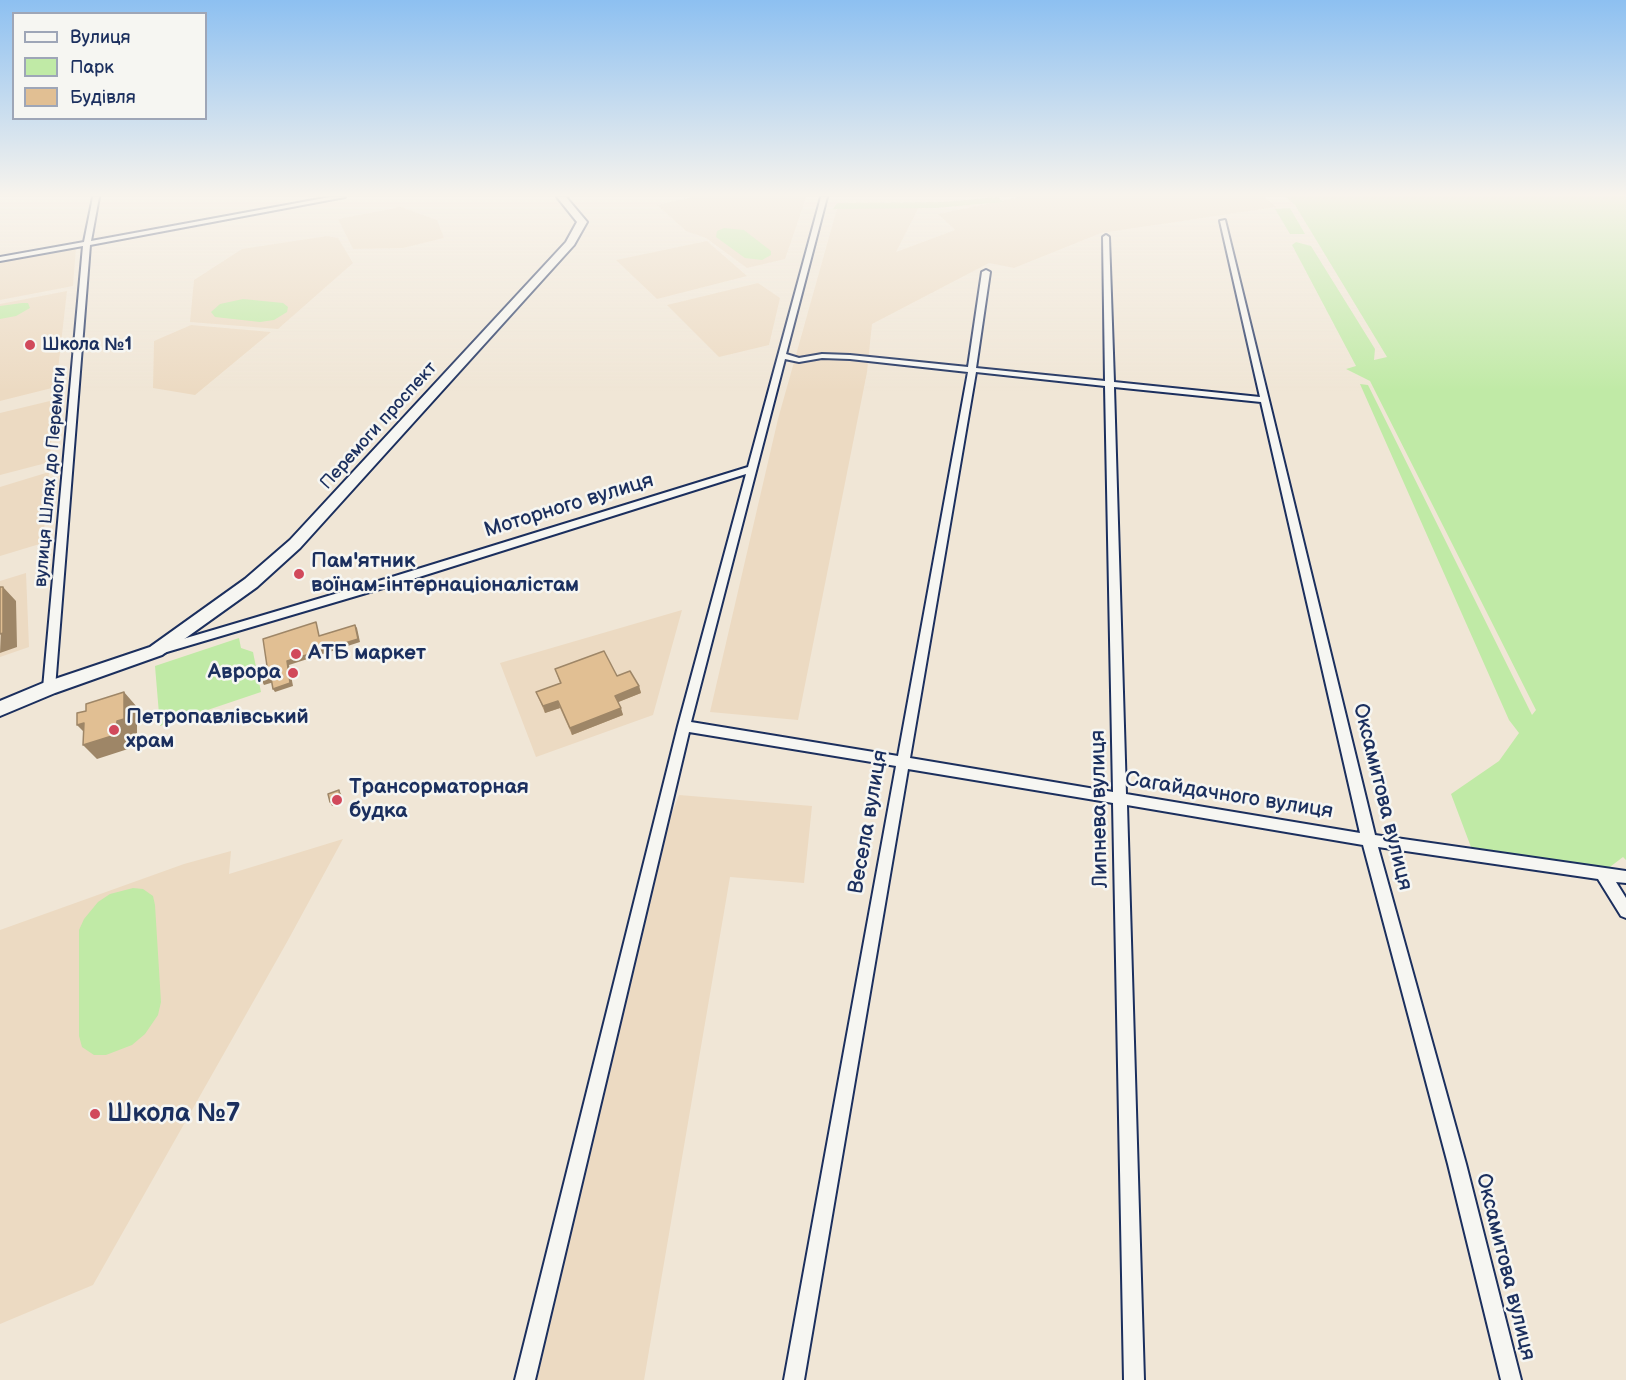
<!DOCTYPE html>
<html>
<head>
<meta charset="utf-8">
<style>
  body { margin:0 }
  #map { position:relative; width:1626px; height:1380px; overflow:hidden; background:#f0e6d6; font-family:"Balsamiq Sans",sans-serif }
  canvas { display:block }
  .legend { position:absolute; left:12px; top:12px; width:195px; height:108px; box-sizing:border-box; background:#f6f6f2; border:2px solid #9ea6b7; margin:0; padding:8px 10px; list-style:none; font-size:18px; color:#1b2f5e }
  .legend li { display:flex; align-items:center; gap:12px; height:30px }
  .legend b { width:30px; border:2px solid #9ea6b7 }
</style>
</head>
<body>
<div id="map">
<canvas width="1626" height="1380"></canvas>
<ul class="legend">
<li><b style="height:8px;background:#f6f6f2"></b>Вулиця</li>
<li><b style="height:16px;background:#c0eaa6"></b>Парк</li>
<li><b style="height:16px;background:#e1bf93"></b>Будівля</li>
</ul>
</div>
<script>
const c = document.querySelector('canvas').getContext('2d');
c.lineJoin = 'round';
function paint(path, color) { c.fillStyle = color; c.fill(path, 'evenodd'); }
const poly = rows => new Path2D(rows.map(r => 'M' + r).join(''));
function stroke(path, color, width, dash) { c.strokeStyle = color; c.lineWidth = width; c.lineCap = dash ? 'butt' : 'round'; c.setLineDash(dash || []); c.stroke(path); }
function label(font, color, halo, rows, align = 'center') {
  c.font = font + ' "Balsamiq Sans",sans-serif'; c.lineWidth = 5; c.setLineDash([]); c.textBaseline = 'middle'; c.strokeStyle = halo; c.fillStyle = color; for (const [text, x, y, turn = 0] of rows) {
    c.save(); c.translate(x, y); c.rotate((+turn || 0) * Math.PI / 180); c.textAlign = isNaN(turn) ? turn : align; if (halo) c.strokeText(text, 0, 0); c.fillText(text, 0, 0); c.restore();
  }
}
paint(poly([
  [693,197,806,197,806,198,785,259,747,268,706,238,686,231,657,205],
  [1020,197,1263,197,1277,207,1101,233,1014,268,989,263,872,324,867,372,798,720,710,712,778,419,838,205,919,207,896,252,955,230,938,214],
  [401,207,437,220,444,238,403,248,353,249,338,219],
  [327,236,338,238,353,263,278,329,190,322,194,280,242,249],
  [707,241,747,276,657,299,616,260],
  [76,248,73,286,0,300,0,262],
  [758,283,780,298,769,345,719,357,667,305],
  [67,291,56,387,0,401,0,304],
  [191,325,271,332,195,395,153,388,154,341],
  [54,400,50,462,0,475,0,413],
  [49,472,43,543,0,556,0,487],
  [26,573,29,647,0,657,0,581],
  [682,610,653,715,536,757,500,663],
  [679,795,812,806,804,883,730,877,644,1380,537,1380,650,868],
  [343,839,287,942,93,1285,0,1324,0,930,184,864,231,851,229,874]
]), '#ecdac2');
paint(poly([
  [997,197,1004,202,936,208,833,209,837,203,944,202],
  [1286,197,1626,197,1626,860,1623,857,1602,873,1474,855,1451,794,1499,761,1519,733,1509,720,1360,384,1368,385,1532,715,1536,710,1370,381,1346,369,1356,366,1292,245,1296,242,1311,246,1375,349,1374,360,1387,357,1295,205],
  [1290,208,1305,234,1290,234,1275,209],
  [724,228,744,230,771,251,771,255,762,260,745,258,716,237,717,231],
  [243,299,283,303,288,307,287,312,274,320,260,322,215,317,211,312,220,304],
  [22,303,28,303,30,308,16,316,0,319,0,306],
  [239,638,241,648,253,652,261,692,160,726,155,666],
  [133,888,143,889,153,896,155,905,161,1002,158,1015,145,1034,132,1045,106,1055,94,1055,82,1047,79,1036,79,930,84,919,98,902,110,894]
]), '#c0eaa6');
const street = poly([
  [93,197,99,197,91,241,330,197,345,197,90,245,55,688,49,693,43,688,83,246,0,261,0,257,84,242,93,197],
  [821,197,827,197,786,354,799,358,822,354,850,355,968,367,982,272,986,270,990,272,976,368,1105,381,1103,237,1106,235,1109,237,1114,382,1260,397,1220,221,1225,220,1375,835,1626,871,1626,883,1616,882,1626,898,1626,918,1621,916,1598,879,1378,847,1466,1164,1521,1380,1501,1380,1448,1164,1363,845,1127,805,1144,1380,1124,1380,1113,803,908,769,804,1380,784,1380,896,766,689,732,535,1380,515,1380,678,726,746,474,400,583,160,654,154,650,156,647,392,577,748,467,821,197],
  [822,358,850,359,968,372,898,756,691,722,785,359,799,362,822,358],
  [976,372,1105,386,1113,792,910,758,976,372],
  [1114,387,1261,402,1360,833,1126,794,1114,387]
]);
const secondary = poly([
  [557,197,566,197,587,222,574,245,300,548,257,587,162,655,55,693,0,716,0,701,43,683,150,647,245,579,290,540,566,242,577,222,557,197]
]);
stroke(street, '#1b2f5e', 4);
stroke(secondary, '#1b2f5e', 4);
paint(street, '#f6f6f2');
paint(secondary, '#f6f6f2');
paint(poly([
  [555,669,617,676,639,686,641,693,618,702,623,715,572,735,560,708,545,713,536,692,560,683]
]), '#c2a47e');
paint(poly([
  [3,587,16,601,17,647,0,653],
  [355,625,357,628,360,642,289,665,293,686,275,692,273,689,287,661],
  [271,678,274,682,264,685,262,681],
  [639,686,641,693,616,703,615,696],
  [124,692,137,707,137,733,130,735,128,749,97,759,83,745,117,721],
  [558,701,560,708,545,713,543,706],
  [621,708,623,715,572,735,570,728],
  [84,723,91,739,77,725],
  [339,790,341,794,343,802,332,806,330,802]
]), '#9e8667');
const building = poly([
  [0,587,3,587,3,633,0,634,0,587],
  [316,622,319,636,355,625,358,639,287,661,290,683,273,689,271,678,262,681,260,668,267,666,263,639,316,622],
  [604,651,617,676,630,671,639,686,615,696,621,708,570,728,558,701,543,706,536,692,561,683,555,669,604,651],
  [124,692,124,719,117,721,115,735,83,745,84,723,77,725,77,713,86,711,86,704,124,692],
  [339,790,340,799,330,802,328,794,339,790]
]);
paint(building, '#e1bf93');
stroke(building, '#9e8667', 1.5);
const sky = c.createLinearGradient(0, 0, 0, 391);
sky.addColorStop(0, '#8dc0f1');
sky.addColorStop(0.5, '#f8f4ed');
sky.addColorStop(1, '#f8f4ed00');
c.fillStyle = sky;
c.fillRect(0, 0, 1626, 391);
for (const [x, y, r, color] of [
  [30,345,6,"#d1495b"],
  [299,574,6,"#d1495b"],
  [296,654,6,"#d1495b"],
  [293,673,6,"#d1495b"],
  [114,730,6,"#d1495b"],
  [337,800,6,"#d1495b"],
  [95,1114,6,"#d1495b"]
]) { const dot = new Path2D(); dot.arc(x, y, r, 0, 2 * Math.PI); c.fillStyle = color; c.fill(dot); stroke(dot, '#f6f6f2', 2); }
label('bold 18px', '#1b2f5e', '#f6f6f2', [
  ["Школа №1",42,345]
], 'left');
label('18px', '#1b2f5e', '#f6f6f2', [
  ["Перемоги проспект",379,426,-48],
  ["вулиця Шлях до Перемоги",51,477,-85]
]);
label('21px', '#1b2f5e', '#f6f6f2', [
  ["Моторного вулиця",569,506,-17],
  ["Сагайдачного вулиця",1229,796,9],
  ["Оксамитова вулиця",1382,797,76],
  ["Липнева вулиця",1100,809,-91],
  ["Весела вулиця",869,822,-80],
  ["Оксамитова вулиця",1505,1267,76]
]);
label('bold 21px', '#1b2f5e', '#f6f6f2', [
  ["Пам'ятник",311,562],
  ["воїнам-інтернаціоналістам",311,586],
  ["АТБ маркет",308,654],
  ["Аврора",281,673,"right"],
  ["Петропавлівський",126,718],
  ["храм",126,742],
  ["Трансорматорная",349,788],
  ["будка",349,812]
], 'left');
label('bold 26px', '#1b2f5e', '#f6f6f2', [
  ["Школа №7",107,1114]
], 'left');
</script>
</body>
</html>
